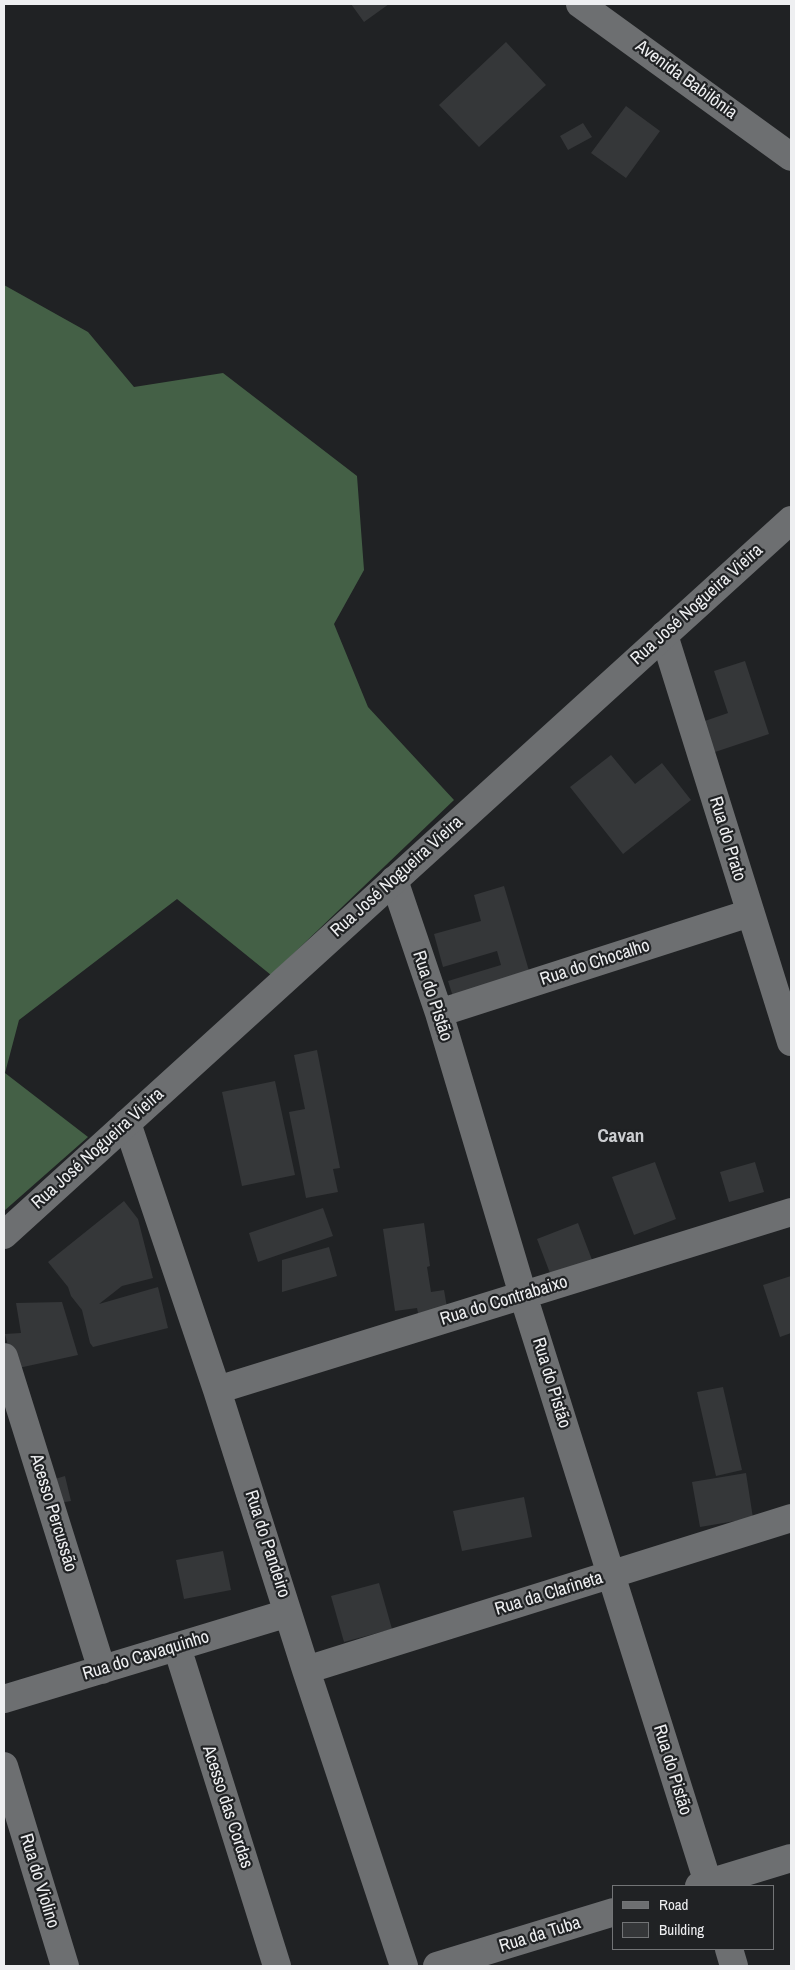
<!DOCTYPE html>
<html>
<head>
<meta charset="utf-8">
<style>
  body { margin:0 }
  #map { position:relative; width:795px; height:1970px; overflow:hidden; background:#202224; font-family:"Archivo Narrow",sans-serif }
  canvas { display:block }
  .frame { position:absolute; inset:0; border:5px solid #eeeff1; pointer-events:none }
  .legend { position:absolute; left:612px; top:1885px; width:162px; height:65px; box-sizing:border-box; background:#202224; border:1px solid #727476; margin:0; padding:6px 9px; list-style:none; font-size:15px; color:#eeeff1 }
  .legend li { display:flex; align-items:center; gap:10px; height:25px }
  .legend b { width:25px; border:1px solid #727476 }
</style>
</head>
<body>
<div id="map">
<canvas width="795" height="1970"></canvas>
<div class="frame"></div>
<ul class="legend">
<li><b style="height:6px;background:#6d6f71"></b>Road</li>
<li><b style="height:14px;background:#353739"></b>Building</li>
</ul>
</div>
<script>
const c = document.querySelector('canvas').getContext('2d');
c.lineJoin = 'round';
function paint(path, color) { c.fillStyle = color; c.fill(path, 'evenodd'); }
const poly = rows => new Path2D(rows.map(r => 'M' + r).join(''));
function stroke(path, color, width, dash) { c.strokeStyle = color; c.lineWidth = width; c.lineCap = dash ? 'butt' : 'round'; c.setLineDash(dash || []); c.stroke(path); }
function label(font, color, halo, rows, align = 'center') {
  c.font = font + ' "Archivo Narrow",sans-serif'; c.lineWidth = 4.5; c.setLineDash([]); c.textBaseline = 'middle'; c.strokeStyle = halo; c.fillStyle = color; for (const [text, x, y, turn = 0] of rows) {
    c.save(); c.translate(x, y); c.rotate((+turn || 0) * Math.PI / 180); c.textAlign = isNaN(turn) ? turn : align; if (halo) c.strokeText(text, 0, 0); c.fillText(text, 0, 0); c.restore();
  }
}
paint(poly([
  [4,285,88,332,134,387,223,373,357,476,364,570,334,624,368,707,454,800,271,975,177,899,19,1020,5,1073,88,1137,4,1211]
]), '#446046');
paint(poly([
  [351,4,389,4,364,22],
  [506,42,546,85,479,147,439,105],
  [626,106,660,131,626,178,591,153],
  [583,123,592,137,568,150,560,136],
  [745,661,769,734,709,754,699,723,728,713,714,671],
  [611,755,635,784,662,763,691,800,623,854,570,787],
  [504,886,532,981,455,1003,448,981,501,965,497,951,443,967,434,934,481,921,474,895],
  [317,1050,340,1168,333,1169,338,1192,306,1198,289,1112,305,1109,294,1055],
  [275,1081,295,1175,242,1186,222,1092],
  [655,1162,676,1219,634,1235,612,1177],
  [755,1162,764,1192,729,1202,720,1172],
  [124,1201,138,1219,153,1278,122,1286,99,1304,158,1287,168,1328,93,1347,90,1343,82,1310,71,1296,68,1287,48,1262],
  [323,1208,333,1236,258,1262,249,1233],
  [424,1223,430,1266,427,1267,431,1292,444,1290,448,1313,419,1318,417,1308,395,1311,383,1229],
  [578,1223,594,1265,553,1281,537,1239],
  [329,1247,337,1276,282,1292,282,1260],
  [791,1276,791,1333,780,1337,763,1285],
  [62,1302,78,1355,14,1369,5,1334,21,1333,16,1303],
  [723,1387,742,1470,716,1476,697,1392],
  [746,1473,753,1518,700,1527,692,1482],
  [65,1476,71,1501,53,1504,45,1482],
  [524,1497,532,1537,462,1551,453,1511],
  [223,1551,231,1590,184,1599,176,1560],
  [379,1583,392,1629,344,1642,331,1596]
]), '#353739');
stroke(poly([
  [580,4,791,157],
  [664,635,791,1042],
  [394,880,439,1013,523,1295,709,1886],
  [439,1013,750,913],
  [127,1123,217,1390,306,1670,404,1966],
  [4,1357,102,1670],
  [217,1390,791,1212],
  [177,1647,277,1966],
  [306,1670,791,1518],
  [4,1699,288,1613],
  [4,1766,65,1966],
  [699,1886,791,1858],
  [729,1949,734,1966],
  [437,1966,614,1912]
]), '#6d6f71', 28);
stroke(poly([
  [4,1235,791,520]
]), '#6d6f71', 28);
label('18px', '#eeeff1', '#202224', [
  ["Avenida Babilônia",686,80,36],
  ["Rua José Nogueira Vieira",697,605,-42],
  ["Rua do Prato",727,839,73],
  ["Rua José Nogueira Vieira",397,877,-42],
  ["Rua do Chocalho",595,963,-18],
  ["Rua do Pistão",432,996,72],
  ["Rua José Nogueira Vieira",98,1149,-42],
  ["Rua do Contrabaixo",504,1301,-17],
  ["Rua do Pistão",551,1383,73],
  ["Acesso Percussão",53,1513,73],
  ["Rua do Pandeiro",267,1544,72],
  ["Rua da Clarineta",549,1594,-17],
  ["Rua do Cavaquinho",146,1656,-17],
  ["Rua do Pistão",672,1770,73],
  ["Acesso das Cordas",227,1807,72],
  ["Rua do Violino",39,1881,73],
  ["Rua da Tuba",540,1935,-17]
]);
label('bold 19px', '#cbcdd0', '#202224', [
  ["Cavan",621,1137]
]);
</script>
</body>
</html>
